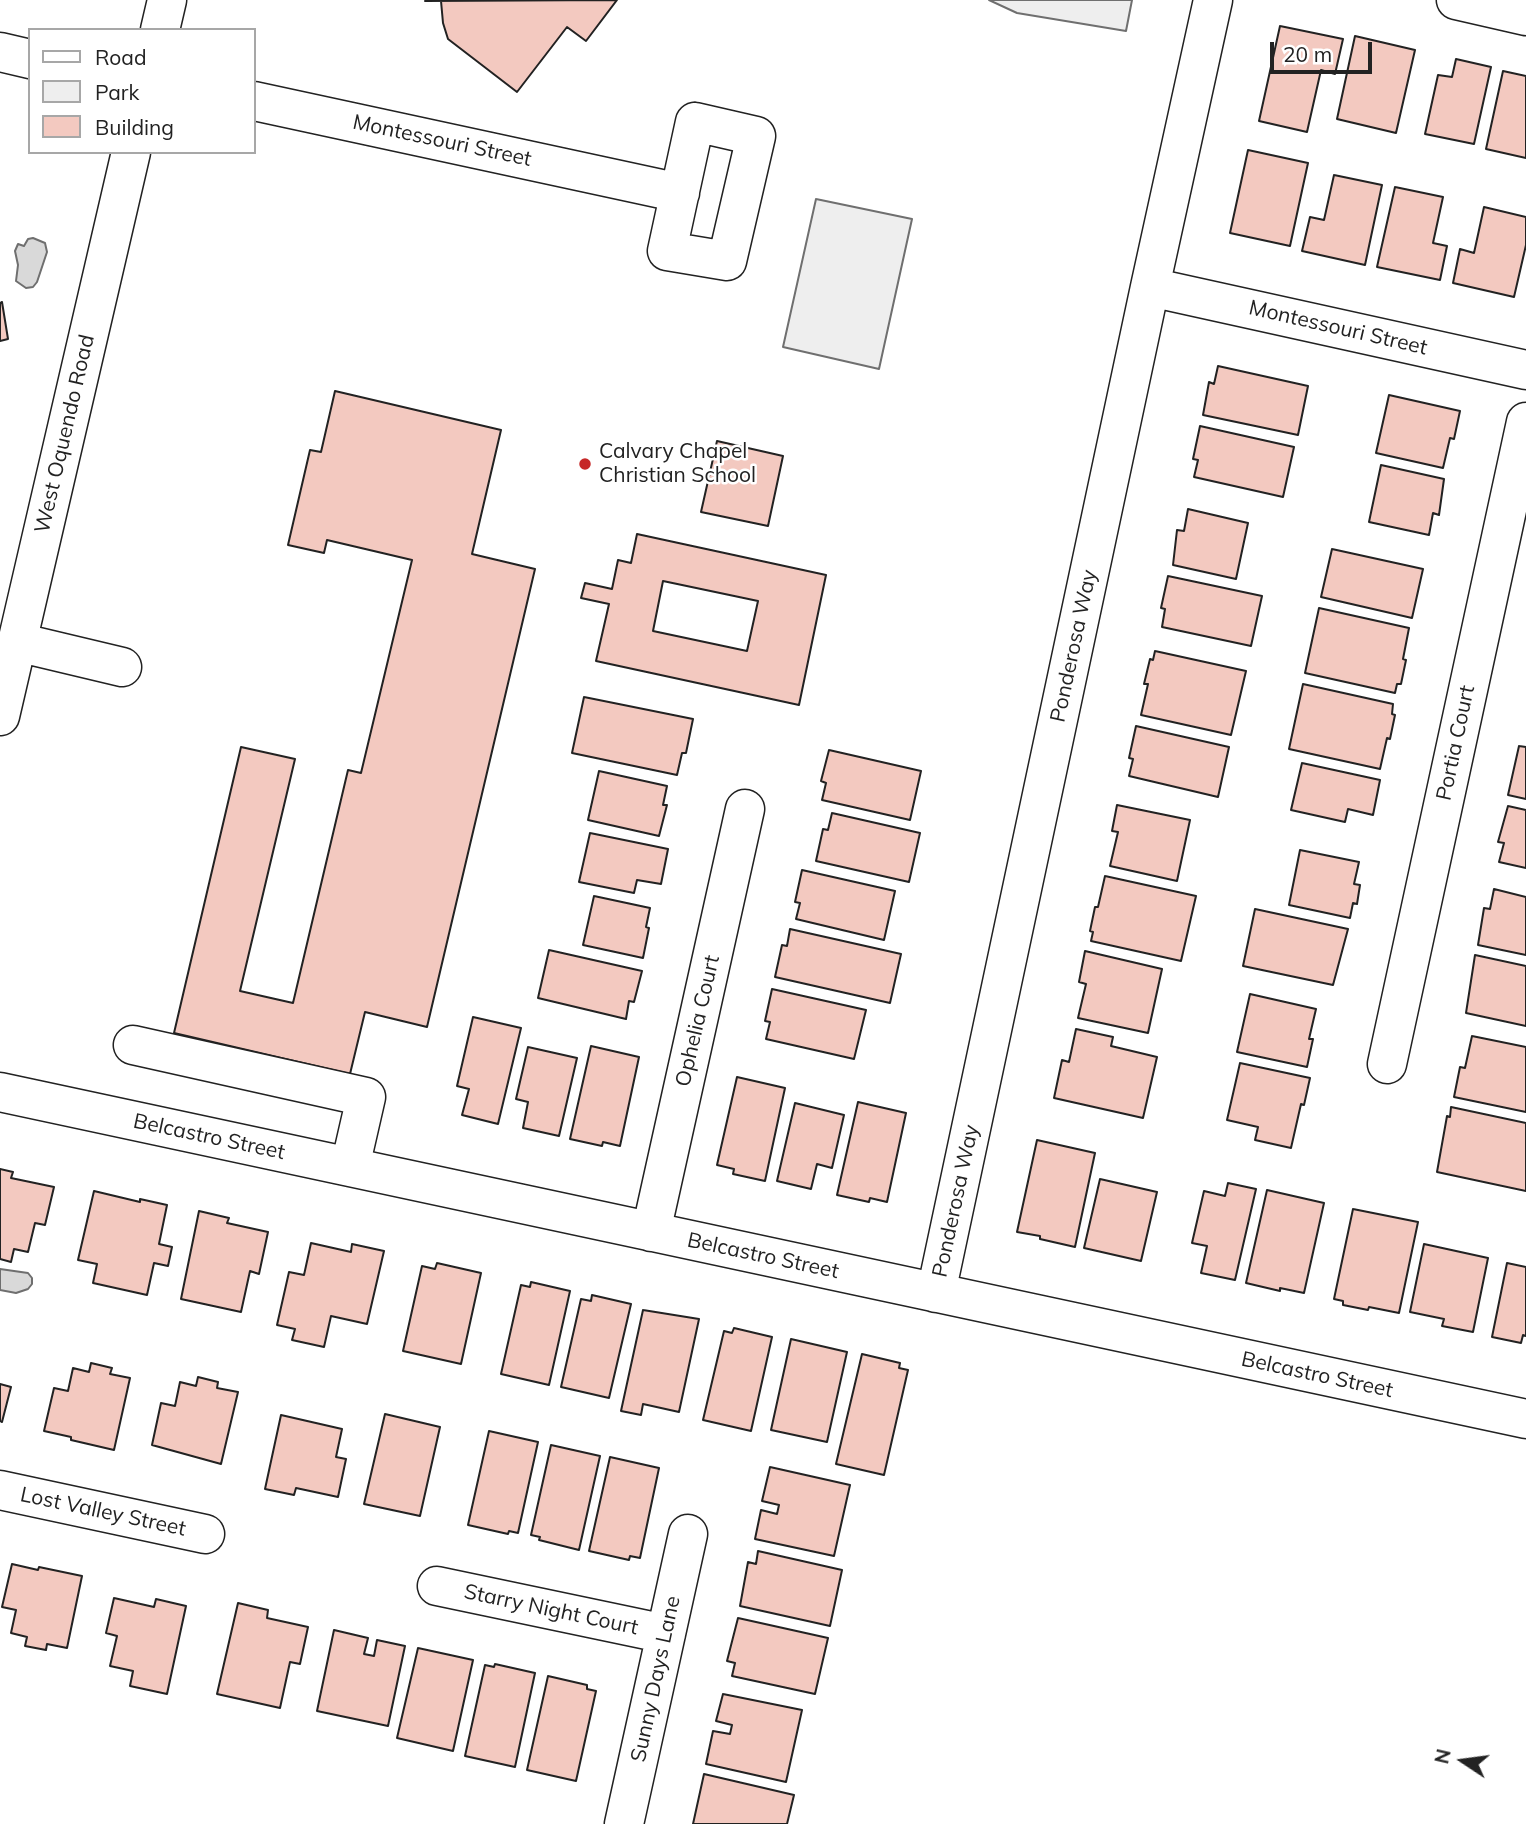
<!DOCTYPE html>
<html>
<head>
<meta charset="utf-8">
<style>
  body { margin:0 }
  #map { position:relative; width:1526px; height:1824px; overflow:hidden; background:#fff; font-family:Mulish,sans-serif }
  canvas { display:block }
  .legend { position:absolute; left:28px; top:28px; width:228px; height:126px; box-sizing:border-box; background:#fff; border:2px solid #a7a7a7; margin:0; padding:9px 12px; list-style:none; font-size:21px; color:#222 }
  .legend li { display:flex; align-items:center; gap:14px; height:35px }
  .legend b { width:35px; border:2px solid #a7a7a7 }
  .north { position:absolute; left:1428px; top:1726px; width:70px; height:70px; -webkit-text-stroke:5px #fff; paint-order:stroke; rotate:283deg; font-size:19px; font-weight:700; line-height:28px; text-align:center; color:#222 }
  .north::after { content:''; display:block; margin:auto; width:24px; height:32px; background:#222; clip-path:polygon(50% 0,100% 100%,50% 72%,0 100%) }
  .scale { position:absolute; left:1270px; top:42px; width:102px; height:32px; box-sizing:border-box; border:4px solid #222; border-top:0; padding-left:9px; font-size:21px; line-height:24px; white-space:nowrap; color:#222; -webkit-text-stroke:5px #fff; paint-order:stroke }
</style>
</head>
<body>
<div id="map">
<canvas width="1526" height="1824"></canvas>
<ul class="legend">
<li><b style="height:9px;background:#fff"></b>Road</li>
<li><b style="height:19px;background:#eee"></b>Park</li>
<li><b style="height:19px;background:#f3c9c0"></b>Building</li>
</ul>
<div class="north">N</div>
<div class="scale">20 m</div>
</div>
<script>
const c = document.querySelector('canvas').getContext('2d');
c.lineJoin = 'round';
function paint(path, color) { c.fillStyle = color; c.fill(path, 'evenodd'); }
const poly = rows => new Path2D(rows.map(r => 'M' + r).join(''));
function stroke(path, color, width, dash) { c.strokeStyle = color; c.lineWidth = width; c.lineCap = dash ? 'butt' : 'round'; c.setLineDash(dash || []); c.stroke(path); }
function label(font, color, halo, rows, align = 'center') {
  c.font = font + ' Mulish,sans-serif'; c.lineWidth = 5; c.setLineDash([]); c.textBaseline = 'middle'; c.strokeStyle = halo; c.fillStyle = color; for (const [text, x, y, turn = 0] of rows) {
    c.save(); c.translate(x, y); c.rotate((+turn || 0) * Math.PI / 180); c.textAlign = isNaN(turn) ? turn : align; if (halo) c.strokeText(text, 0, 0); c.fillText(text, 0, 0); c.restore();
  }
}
const green = poly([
  [989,0,1132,0,1126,31,1017,13,989,0],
  [816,199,912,219,879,369,783,347,816,199]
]);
paint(green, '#eee');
stroke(green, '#6f6f6f', 2);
const water = poly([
  [33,238,45,243,47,252,37,282,33,287,26,288,16,281,18,265,15,251,18,244,24,246,28,239,33,238],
  [0,1269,28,1273,32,1278,32,1284,28,1289,16,1293,0,1290,0,1269]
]);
paint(water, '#d9d9d9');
stroke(water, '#6f6f6f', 2);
const building = poly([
  [617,0,586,41,567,27,517,92,448,39,443,23,441,1,425,1,617,0],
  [1280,26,1343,39,1335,74,1321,70,1307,132,1259,121,1280,26],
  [1355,36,1415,50,1396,133,1337,119,1355,36],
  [1456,59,1491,67,1474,144,1425,134,1438,75,1452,77,1456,59],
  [1503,71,1526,76,1526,158,1486,149,1503,71],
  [1248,150,1308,163,1290,246,1230,233,1248,150],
  [1334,175,1382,185,1365,265,1302,251,1310,217,1324,220,1334,175],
  [1395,187,1443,197,1433,243,1447,246,1440,280,1377,267,1395,187],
  [1484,207,1526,217,1526,245,1514,297,1453,283,1460,249,1474,253,1484,207],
  [2,302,8,339,0,341,0,303,2,302],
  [1218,366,1308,386,1298,435,1203,415,1209,382,1214,384,1218,366],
  [335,391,501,430,472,554,535,569,427,1027,365,1012,350,1074,174,1033,241,747,295,759,240,991,293,1003,348,770,361,773,412,560,327,540,324,553,288,545,310,450,321,452,335,391],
  [1389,395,1460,411,1454,439,1450,438,1443,468,1376,453,1389,395],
  [1200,426,1294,447,1283,497,1194,477,1198,460,1193,459,1200,426],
  [717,441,783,456,768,526,701,512,717,441],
  [1381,465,1444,479,1439,515,1433,513,1429,535,1369,522,1381,465],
  [1188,509,1248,523,1236,579,1173,565,1177,530,1184,531,1188,509],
  [637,534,826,575,799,705,596,661,609,604,581,598,585,583,612,589,618,560,631,563,637,534],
  [663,581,758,601,747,651,653,631,663,581],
  [1332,549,1423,569,1412,618,1321,597,1332,549],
  [1168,576,1262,596,1251,646,1162,627,1165,609,1161,608,1168,576],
  [1319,608,1409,628,1403,659,1406,660,1401,684,1397,684,1395,693,1305,673,1319,608],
  [1155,651,1246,671,1231,735,1141,715,1148,684,1144,684,1150,659,1153,660,1155,651],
  [1303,684,1393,704,1392,714,1395,715,1390,739,1387,738,1380,769,1289,749,1303,684],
  [584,697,693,719,686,753,682,753,677,775,572,753,584,697],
  [1136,726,1229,747,1218,797,1129,776,1133,759,1129,758,1136,726],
  [1519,746,1526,747,1526,799,1508,795,1519,746],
  [829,750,921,771,910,820,822,800,826,783,821,781,829,750],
  [1302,763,1380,780,1373,815,1348,809,1345,822,1291,810,1302,763],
  [599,771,667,786,663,805,667,805,659,836,588,820,599,771],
  [1117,805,1190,820,1177,881,1110,866,1118,832,1112,831,1117,805],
  [1508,806,1526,810,1526,868,1499,862,1504,843,1498,842,1508,806],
  [832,813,920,833,909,882,816,861,823,829,828,830,832,813],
  [590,833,668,849,661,884,637,880,634,893,579,882,590,833],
  [1300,850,1359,862,1354,884,1360,885,1357,904,1353,903,1350,918,1289,905,1300,850],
  [802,870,895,891,884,940,796,919,800,903,795,902,802,870],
  [1105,876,1196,896,1181,961,1091,941,1093,932,1090,931,1095,907,1098,907,1105,876],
  [1494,889,1526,897,1526,955,1478,945,1484,908,1490,909,1494,889],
  [594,896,650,908,646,927,649,928,643,958,583,945,594,896],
  [1255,909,1348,929,1333,985,1243,966,1255,909],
  [790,929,901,954,890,1003,775,977,782,945,787,946,790,929],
  [549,950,642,971,634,1002,629,1001,626,1019,538,998,549,950],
  [1085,951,1162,969,1148,1033,1078,1018,1086,984,1079,982,1085,951],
  [1475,955,1526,966,1526,1026,1466,1013,1475,955],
  [772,989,866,1010,854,1059,766,1039,770,1022,765,1021,772,989],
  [1250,994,1316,1009,1309,1039,1313,1039,1307,1067,1237,1052,1250,994],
  [473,1017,521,1028,498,1124,462,1115,469,1089,457,1086,473,1017],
  [1076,1029,1113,1037,1111,1046,1157,1057,1143,1118,1054,1098,1062,1060,1069,1062,1076,1029],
  [1472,1036,1526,1047,1526,1112,1454,1097,1460,1067,1465,1068,1472,1036],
  [591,1046,639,1057,620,1146,603,1142,602,1146,570,1139,591,1046],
  [528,1047,577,1058,559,1136,523,1128,528,1102,516,1099,528,1047],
  [1240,1063,1310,1078,1304,1105,1301,1104,1291,1148,1255,1140,1258,1127,1227,1120,1240,1063],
  [737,1077,785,1088,765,1181,733,1174,734,1169,717,1165,737,1077],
  [858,1102,906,1113,887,1202,870,1198,869,1202,837,1195,858,1102],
  [795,1103,844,1115,832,1168,817,1164,811,1189,777,1181,795,1103],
  [1451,1107,1526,1123,1526,1191,1437,1172,1447,1116,1450,1117,1451,1107],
  [1037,1140,1095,1153,1075,1247,1040,1239,1040,1236,1017,1232,1037,1140],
  [0,1169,13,1172,11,1178,54,1187,45,1225,35,1223,28,1252,14,1249,11,1262,0,1259,0,1169],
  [1100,1179,1157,1192,1141,1261,1084,1248,1100,1179],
  [1228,1183,1256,1189,1235,1280,1201,1273,1207,1246,1192,1243,1204,1191,1225,1196,1228,1183],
  [1267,1190,1324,1203,1304,1293,1280,1288,1280,1291,1246,1283,1267,1190],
  [94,1191,140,1202,140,1199,167,1205,159,1244,172,1247,168,1266,154,1263,147,1295,93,1283,97,1264,78,1260,94,1191],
  [1353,1209,1418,1222,1399,1313,1369,1307,1368,1310,1343,1305,1343,1301,1334,1299,1353,1209],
  [199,1211,229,1218,227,1223,268,1232,259,1274,250,1271,241,1312,181,1299,199,1211],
  [311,1243,351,1252,352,1244,384,1251,367,1324,331,1316,324,1347,292,1340,295,1329,277,1325,289,1272,304,1275,311,1243],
  [1424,1244,1488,1258,1473,1332,1442,1326,1444,1319,1410,1312,1424,1244],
  [437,1263,481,1273,461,1364,403,1351,422,1266,435,1269,437,1263],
  [1507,1263,1526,1267,1526,1336,1523,1335,1521,1343,1492,1337,1507,1263],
  [531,1282,570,1291,549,1385,501,1374,521,1285,530,1287,531,1282],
  [592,1295,631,1304,609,1398,561,1387,581,1299,591,1301,592,1295],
  [643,1310,699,1319,679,1412,643,1404,641,1415,621,1411,643,1310],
  [734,1328,772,1337,751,1431,703,1420,724,1331,732,1333,734,1328],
  [791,1339,847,1352,827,1442,771,1430,791,1339],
  [862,1354,900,1363,899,1368,908,1370,884,1475,836,1464,862,1354],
  [91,1363,112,1368,110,1374,130,1378,114,1450,71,1440,71,1437,44,1431,54,1388,68,1391,73,1368,89,1372,91,1363],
  [198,1377,218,1382,217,1388,238,1392,221,1464,152,1445,161,1403,175,1406,180,1382,196,1386,198,1377],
  [0,1384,11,1387,2,1422,0,1421,0,1384],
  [385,1414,440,1427,420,1516,364,1504,385,1414],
  [281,1415,342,1429,336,1457,346,1459,338,1497,296,1488,294,1495,265,1489,281,1415],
  [489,1431,538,1442,518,1533,509,1531,508,1534,468,1525,489,1431],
  [551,1445,600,1456,579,1550,539,1540,540,1537,531,1535,551,1445],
  [610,1457,659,1468,640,1558,630,1556,629,1560,589,1551,610,1457],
  [770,1467,850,1485,834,1556,755,1539,761,1510,777,1514,779,1505,762,1501,770,1467],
  [758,1551,842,1570,830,1626,740,1606,748,1562,756,1564,758,1551],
  [12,1564,38,1570,39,1567,82,1576,67,1648,47,1644,46,1650,25,1646,27,1637,11,1633,16,1610,2,1607,12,1564],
  [114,1598,154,1607,156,1599,186,1606,167,1694,130,1686,133,1671,110,1666,117,1636,106,1633,114,1598],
  [238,1603,268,1610,267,1618,308,1627,300,1664,290,1662,280,1708,217,1694,238,1603],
  [738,1618,828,1638,815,1694,732,1676,735,1663,727,1661,738,1618],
  [334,1630,368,1638,364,1654,374,1656,377,1640,405,1646,388,1726,317,1711,334,1630],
  [418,1648,473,1660,453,1751,397,1738,418,1648],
  [495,1664,535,1673,515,1767,465,1756,485,1665,494,1667,495,1664],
  [548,1676,587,1685,587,1689,596,1691,576,1781,527,1770,548,1676],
  [723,1694,802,1710,786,1782,706,1764,713,1731,730,1734,732,1725,716,1721,723,1694],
  [704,1774,794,1795,787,1824,693,1824,704,1774]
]);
paint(building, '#f3c9c0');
stroke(building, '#222', 2);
const minor = poly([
  [1456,0,1526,16],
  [160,30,167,0],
  [0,52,30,59],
  [254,101,680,193],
  [695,122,756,136,727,261,667,251,695,122],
  [1150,287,1526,370],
  [17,642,122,667],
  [0,716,131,152],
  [133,1045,366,1097,350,1167],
  [1387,1064,1526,422],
  [0,1092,1526,1419],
  [651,1232,745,809],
  [936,1293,1150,287,1213,0],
  [0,1490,205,1534],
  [437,1586,666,1634],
  [624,1824,688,1534]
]);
stroke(minor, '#222', 41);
stroke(minor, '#fff', 38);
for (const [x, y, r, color] of [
  [585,464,7,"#c62828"]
]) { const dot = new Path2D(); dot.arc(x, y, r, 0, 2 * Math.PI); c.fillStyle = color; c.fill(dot); stroke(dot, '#fff', 2.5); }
label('21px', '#222', '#fff', [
  ["Montessouri Street",442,141,12],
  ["Montessouri Street",1338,328,13],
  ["West Oquendo Road",65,434,-77],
  ["Ponderosa Way",1074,646,-78],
  ["Portia Court",1456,743,-78],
  ["Ophelia Court",698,1021,-77],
  ["Belcastro Street",209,1137,12],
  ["Ponderosa Way",956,1201,-78],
  ["Belcastro Street",763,1256,12],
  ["Belcastro Street",1317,1375,12],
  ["Lost Valley Street",103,1512,12],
  ["Starry Night Court",551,1610,12],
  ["Sunny Days Lane",656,1679,-78]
]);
label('21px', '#222', '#fff', [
  ["Calvary Chapel",599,452],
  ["Christian School",599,476]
], 'left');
</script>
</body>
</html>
